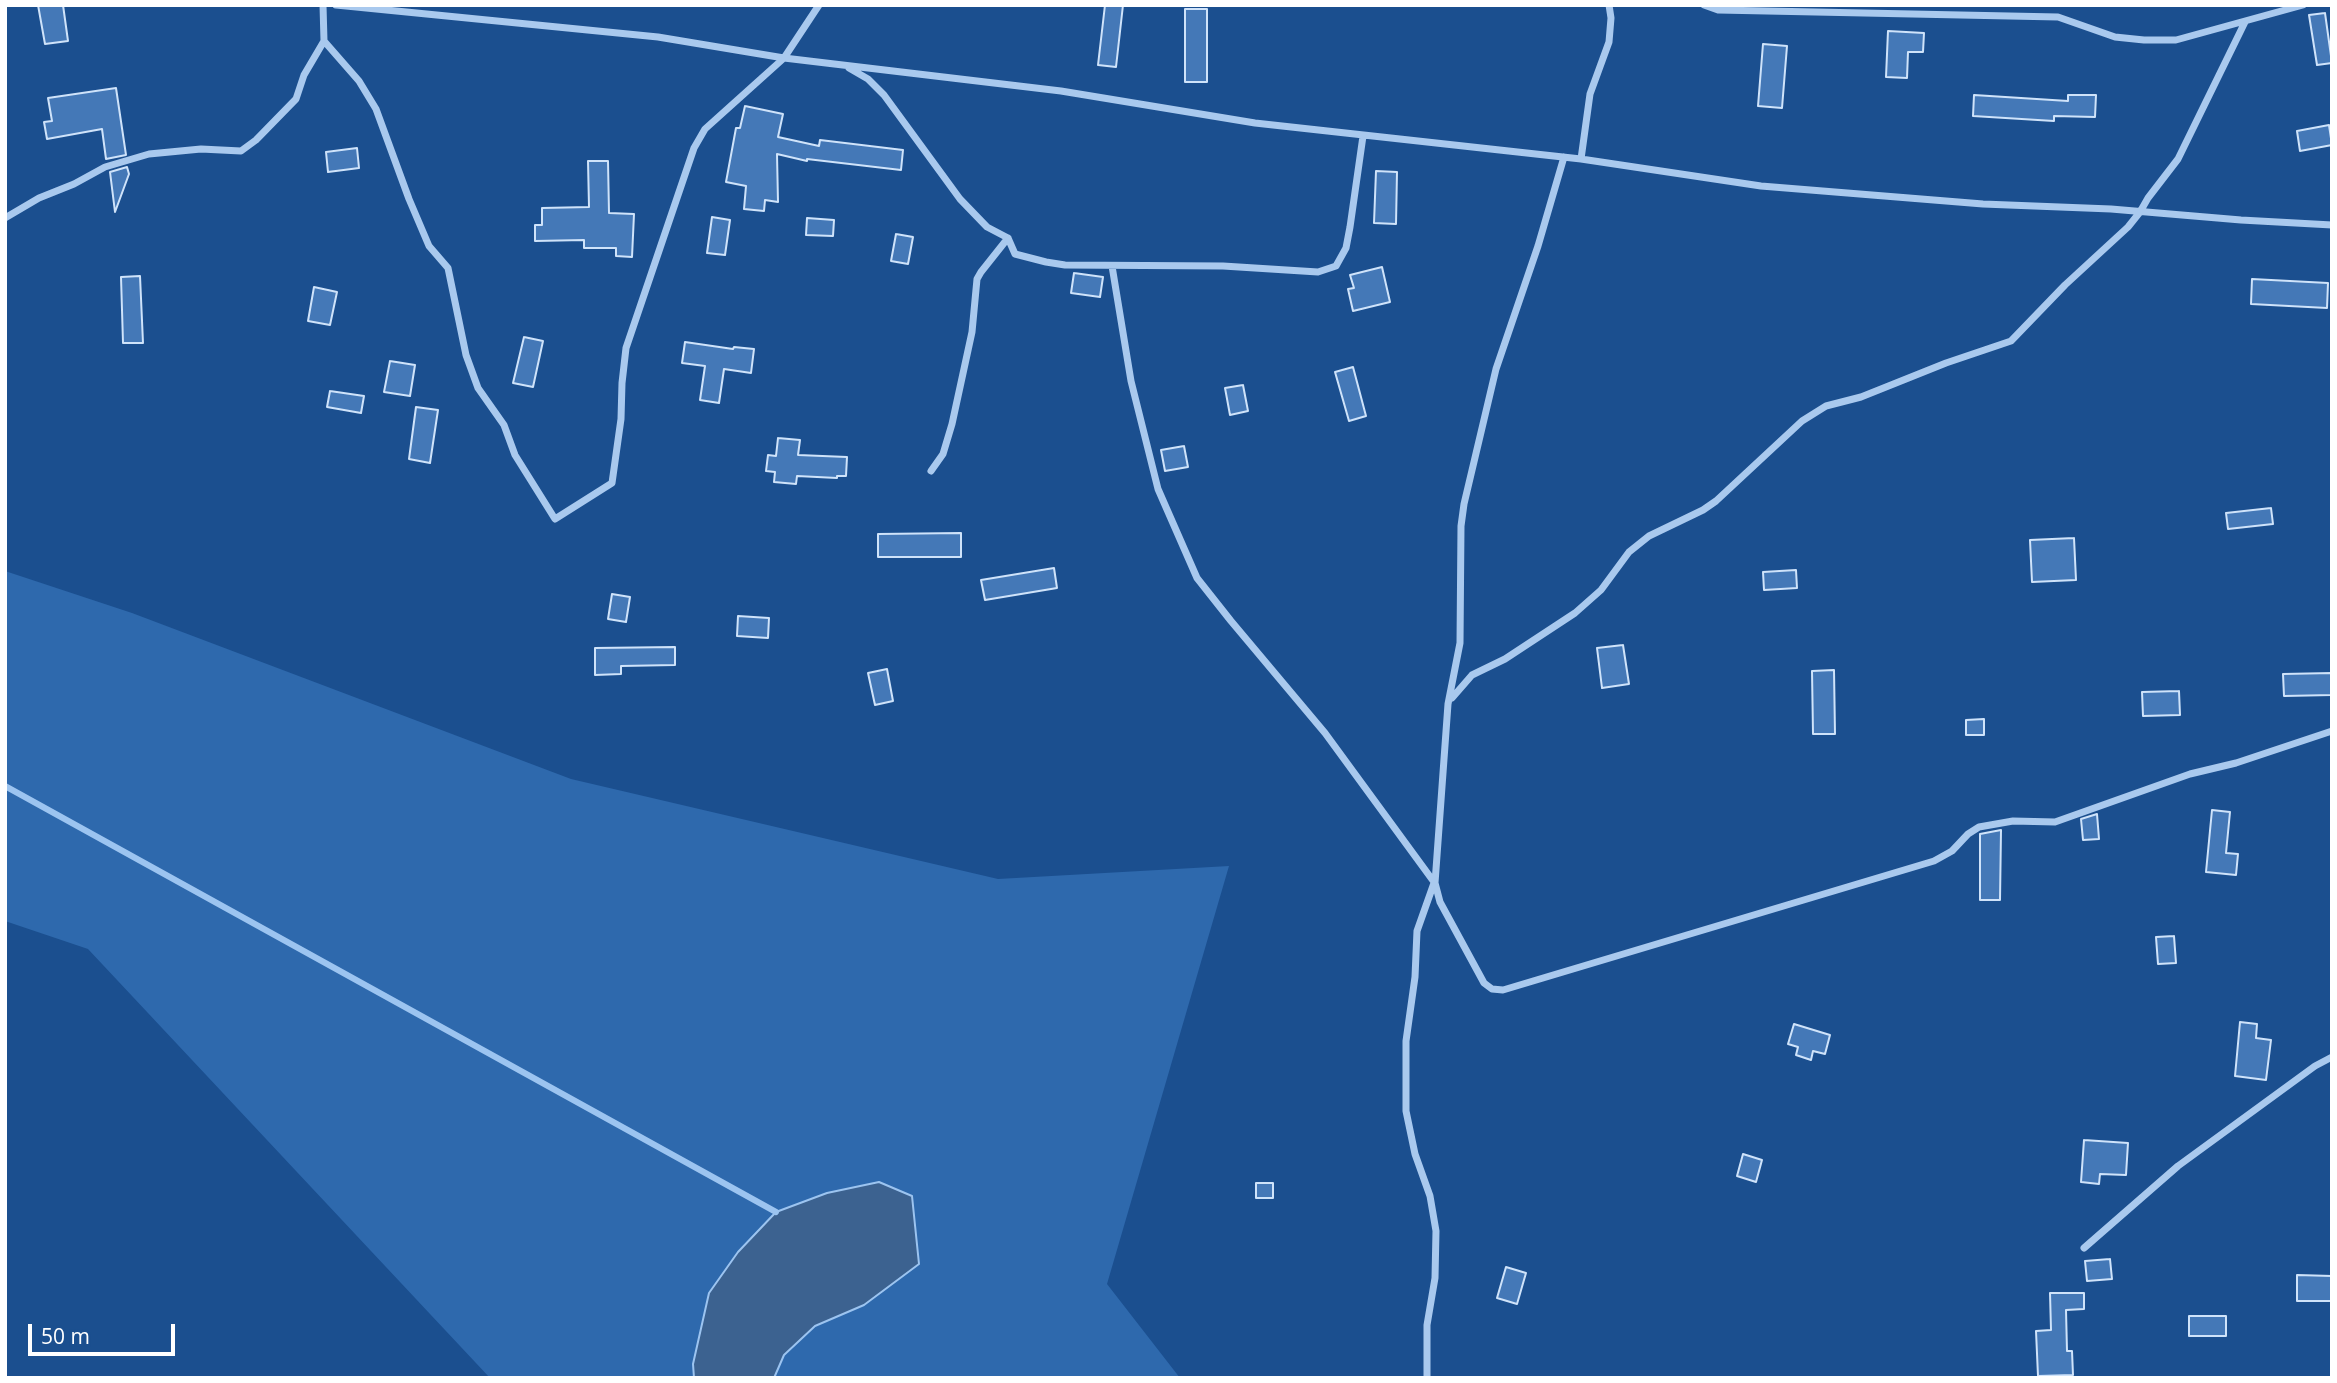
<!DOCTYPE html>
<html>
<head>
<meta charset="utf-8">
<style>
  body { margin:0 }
  #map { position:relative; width:2337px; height:1383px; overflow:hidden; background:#1b4f8f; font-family:"Open Sans",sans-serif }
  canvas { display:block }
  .frame { position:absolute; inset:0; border:7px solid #fff; pointer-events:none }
  .scale { position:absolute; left:28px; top:1324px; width:147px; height:32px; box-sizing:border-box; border:4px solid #fff; border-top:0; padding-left:9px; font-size:21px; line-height:24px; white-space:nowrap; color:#fff; -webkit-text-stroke:5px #1b4f8f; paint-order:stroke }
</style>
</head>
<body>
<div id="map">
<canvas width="2337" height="1383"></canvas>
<div class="frame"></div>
<div class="scale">50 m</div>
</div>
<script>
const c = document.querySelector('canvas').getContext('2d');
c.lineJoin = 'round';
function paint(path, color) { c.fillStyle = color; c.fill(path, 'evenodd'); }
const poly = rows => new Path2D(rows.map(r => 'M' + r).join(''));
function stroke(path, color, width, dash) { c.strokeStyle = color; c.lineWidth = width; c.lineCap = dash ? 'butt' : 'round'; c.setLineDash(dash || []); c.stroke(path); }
paint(poly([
  [5,571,132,613,571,779,998,879,1229,866,1107,1284,1180,1378,490,1378,88,949,5,921]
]), '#2e69ad');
const water = poly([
  [879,1182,912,1196,919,1264,864,1305,815,1326,784,1355,774,1378,694,1378,693,1364,709,1293,738,1252,776,1212,827,1193,879,1182]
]);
paint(water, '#3c6290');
stroke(water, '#9cc4f0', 2);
stroke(poly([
  [5,786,776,1212]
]), '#9cc4f0', 6);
const building = poly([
  [38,5,63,5,68,41,45,44,38,5],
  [1105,5,1123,5,1116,67,1098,65,1105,5],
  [1185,9,1207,9,1207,82,1185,82,1185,9],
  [2325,13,2332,63,2317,65,2309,15,2325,13],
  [1888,31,1924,33,1923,52,1908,52,1907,78,1886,77,1888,31],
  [1763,44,1787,46,1782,108,1758,106,1763,44],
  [116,88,126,155,106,159,102,129,47,139,44,122,52,121,48,98,116,88],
  [1974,95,2068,101,2068,95,2096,95,2095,117,2054,116,2054,121,1973,116,1974,95],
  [745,106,783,114,778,137,819,146,820,140,903,150,901,170,807,159,807,161,777,154,778,202,765,200,764,211,744,209,746,186,726,182,736,128,740,128,745,106],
  [2329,125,2332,145,2300,151,2297,131,2329,125],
  [357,148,359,168,328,172,326,152,357,148],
  [588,161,608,161,609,213,634,214,632,257,616,256,616,248,584,248,584,240,535,241,535,225,542,225,542,208,589,207,588,161],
  [127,167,129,174,115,212,110,172,127,167],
  [1376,171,1397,172,1396,224,1374,223,1376,171],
  [712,217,730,220,725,255,707,253,712,217],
  [807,218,834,220,833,236,806,235,807,218],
  [896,234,913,237,908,264,891,261,896,234],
  [1382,267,1390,302,1353,311,1348,289,1354,288,1350,275,1382,267],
  [1074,273,1103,277,1100,297,1071,293,1074,273],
  [140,276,143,343,123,343,121,277,140,276],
  [2252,279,2328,283,2327,308,2251,304,2252,279],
  [314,287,337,292,330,325,308,321,314,287],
  [524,337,543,341,533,387,513,383,524,337],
  [685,342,733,349,734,347,754,349,751,373,724,369,719,403,700,400,705,366,682,363,685,342],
  [390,361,415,365,410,396,384,392,390,361],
  [1353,367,1366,416,1349,421,1335,372,1353,367],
  [1243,385,1248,411,1230,415,1225,388,1243,385],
  [330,391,364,396,361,413,327,407,330,391],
  [416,407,438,410,430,463,409,459,416,407],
  [778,438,800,440,798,455,847,457,846,476,837,476,837,478,797,476,796,484,774,482,775,472,766,471,768,455,776,456,778,438],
  [1184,446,1188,467,1165,471,1161,450,1184,446],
  [2271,508,2273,524,2228,529,2226,513,2271,508],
  [961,533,961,557,878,557,878,534,961,533],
  [2074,538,2076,580,2032,582,2030,540,2074,538],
  [1054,568,1057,588,985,600,981,580,1054,568],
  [1796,570,1797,588,1764,590,1763,572,1796,570],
  [612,594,630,597,626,622,608,619,612,594],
  [738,616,769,618,768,638,737,636,738,616],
  [1623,645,1629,684,1602,688,1597,648,1623,645],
  [675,647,675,665,621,666,621,674,595,675,595,648,675,647],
  [887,669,893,701,875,705,868,673,887,669],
  [1834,670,1835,734,1813,734,1812,671,1834,670],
  [2332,673,2332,695,2284,696,2283,674,2332,673],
  [2179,691,2180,715,2143,716,2142,692,2179,691],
  [1984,719,1984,735,1966,735,1966,720,1984,719],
  [2212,810,2230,812,2226,853,2238,854,2236,875,2206,872,2212,810],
  [2097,814,2099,839,2083,840,2081,819,2097,814],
  [2001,830,2000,900,1980,900,1980,834,2001,830],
  [2174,936,2176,963,2158,964,2156,937,2174,936],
  [2240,1022,2257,1024,2256,1038,2271,1040,2266,1080,2235,1076,2240,1022],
  [1794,1024,1830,1035,1825,1054,1813,1051,1811,1060,1796,1055,1798,1047,1788,1044,1794,1024],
  [2084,1140,2128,1143,2126,1175,2100,1174,2099,1184,2081,1182,2084,1140],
  [1743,1154,1762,1160,1756,1182,1737,1176,1743,1154],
  [1256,1183,1273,1183,1273,1198,1256,1198,1256,1183],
  [2110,1259,2112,1279,2087,1281,2085,1261,2110,1259],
  [1506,1267,1526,1273,1517,1304,1497,1298,1506,1267],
  [2297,1275,2332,1276,2332,1301,2297,1301,2297,1275],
  [2050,1293,2084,1293,2084,1309,2066,1310,2067,1351,2072,1351,2073,1375,2038,1376,2036,1331,2051,1330,2050,1293],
  [2189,1316,2226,1316,2226,1336,2189,1336,2189,1316]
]);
paint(building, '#4478b7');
stroke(building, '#cfe3fa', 2);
stroke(poly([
  [336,5,658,37,784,58,1061,91,1255,123,1581,159,1761,186,1983,204,2111,209,2241,220,2332,225],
  [1704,5,1718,10,2058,17,2115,37,2144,40,2176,40,2303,5],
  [324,41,359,81,376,109,409,199,429,246,448,268,466,355,478,388,504,425,515,455,555,519,612,483,621,419,622,383,626,348,694,148,705,129,784,58,819,5],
  [849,68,868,79,884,95,960,199,987,227,1008,238,1015,254,1046,262,1065,265,1223,266,1318,272,1336,266,1346,248,1350,227,1363,136],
  [1564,157,1538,246,1496,369,1464,504,1461,526,1460,643,1448,704,1435,883,1440,902,1484,983,1492,989,1503,990,1934,861,1952,851,1968,834,1979,827,2013,821,2055,822,2190,774,2236,763,2332,731],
  [1581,159,1590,94,1609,42,1611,18,1609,5],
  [5,218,39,198,74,184,105,167,149,154,201,149,241,151,256,140,296,99,304,75,324,41,323,5],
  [1112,266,1131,381,1158,489,1197,578,1231,621,1325,733,1434,882],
  [931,471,943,454,952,424,972,332,977,279,981,272,1008,238],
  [1452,698,1472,675,1505,659,1575,613,1601,590,1629,552,1649,536,1703,510,1716,501,1802,421,1826,406,1861,397,1946,363,2011,341,2065,285,2128,227,2140,212,2148,198,2178,159,2245,22],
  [2084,1248,2178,1166,2315,1066,2332,1057],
  [1427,1378,1427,1325,1435,1278,1436,1231,1430,1196,1415,1154,1406,1111,1406,1041,1415,977,1417,931,1434,883]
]), '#a9c9ee', 7);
</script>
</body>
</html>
